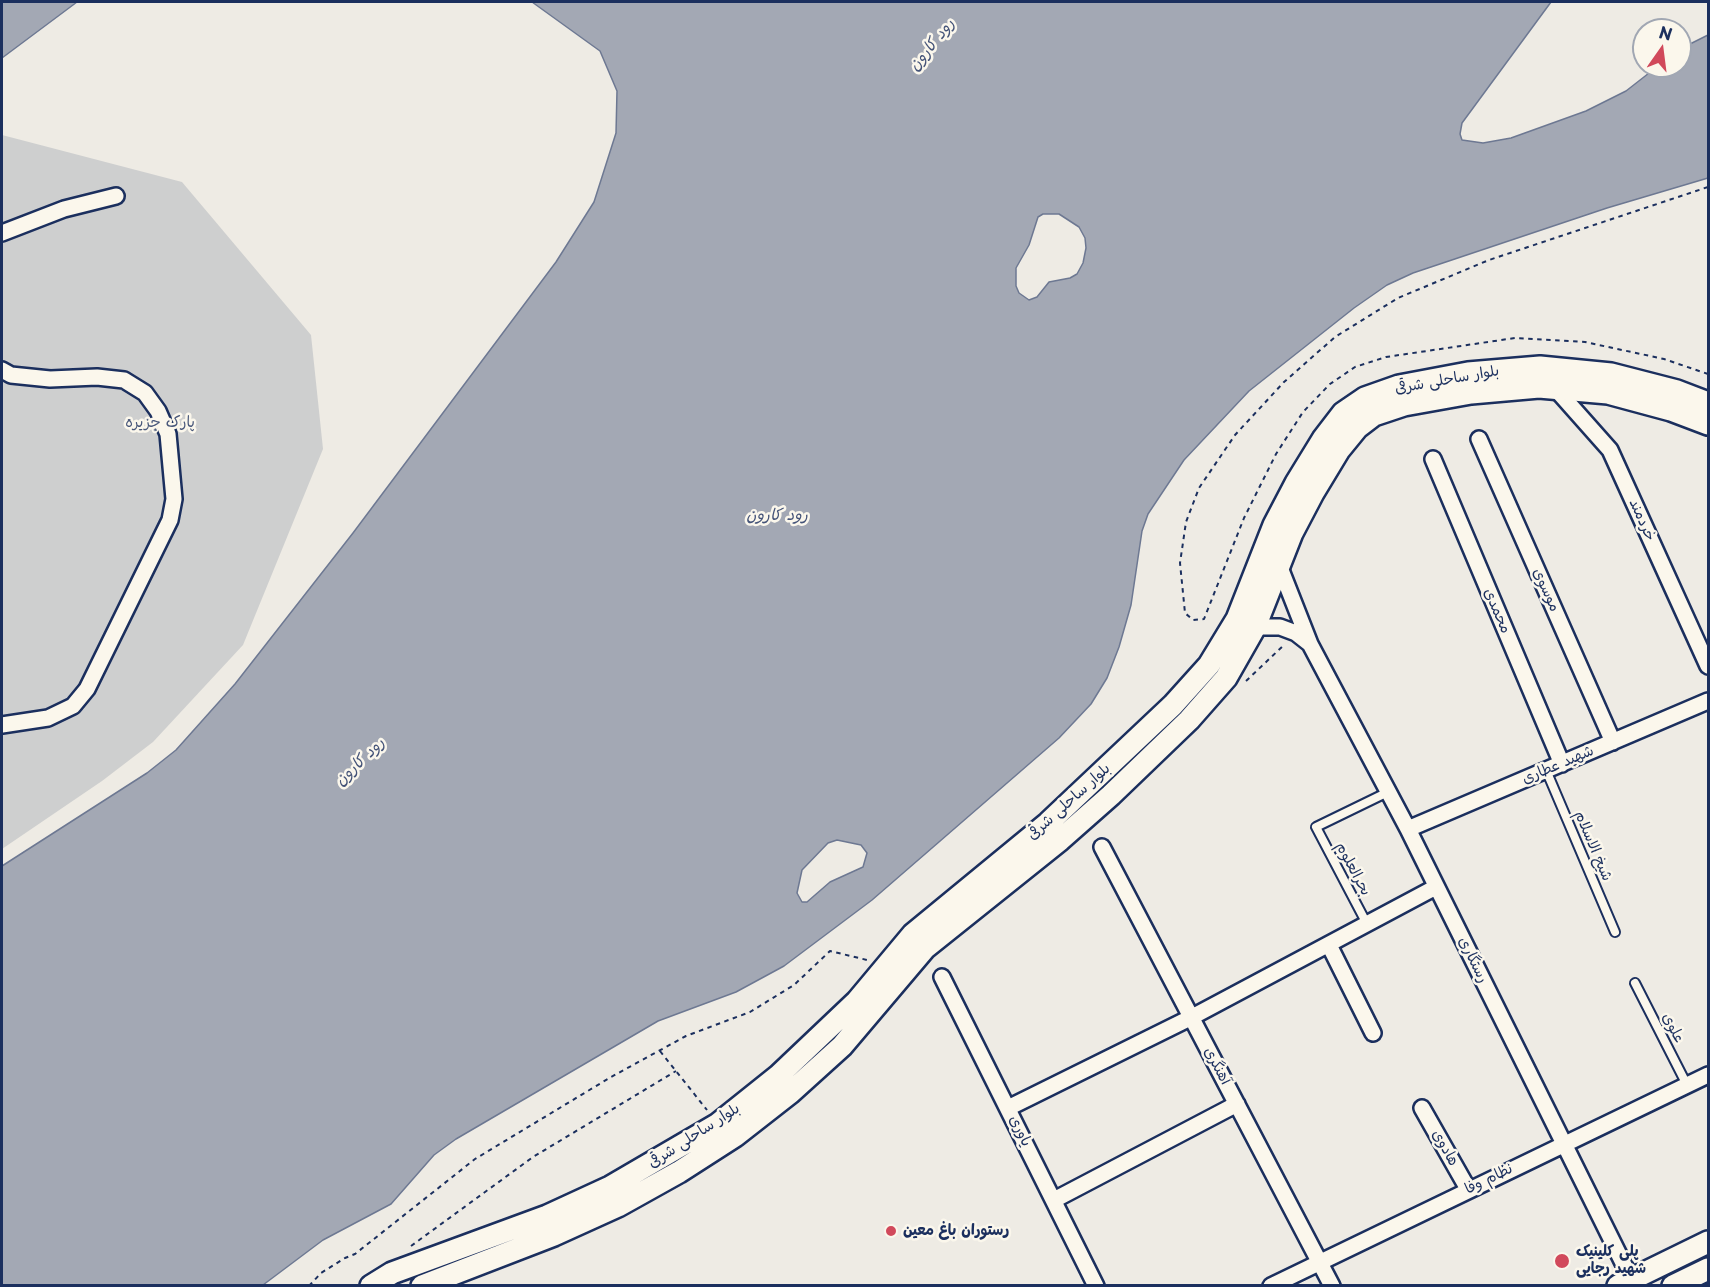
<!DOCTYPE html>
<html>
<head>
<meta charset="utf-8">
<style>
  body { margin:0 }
  #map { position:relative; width:1710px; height:1287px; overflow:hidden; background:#eeebe4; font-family:"Playpen Sans",sans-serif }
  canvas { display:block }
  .frame { position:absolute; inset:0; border:3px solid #1b2f5e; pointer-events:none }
  .north { position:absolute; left:1632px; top:18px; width:60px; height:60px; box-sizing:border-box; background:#fbf7ec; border:2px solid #a1a7b3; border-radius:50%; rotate:14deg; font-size:16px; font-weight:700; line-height:24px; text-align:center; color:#1b2f5e }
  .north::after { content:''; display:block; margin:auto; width:21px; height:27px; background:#d1495b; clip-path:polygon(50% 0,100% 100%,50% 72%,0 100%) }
</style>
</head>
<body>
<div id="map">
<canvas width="1710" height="1287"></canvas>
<div class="frame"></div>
<div class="north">N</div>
</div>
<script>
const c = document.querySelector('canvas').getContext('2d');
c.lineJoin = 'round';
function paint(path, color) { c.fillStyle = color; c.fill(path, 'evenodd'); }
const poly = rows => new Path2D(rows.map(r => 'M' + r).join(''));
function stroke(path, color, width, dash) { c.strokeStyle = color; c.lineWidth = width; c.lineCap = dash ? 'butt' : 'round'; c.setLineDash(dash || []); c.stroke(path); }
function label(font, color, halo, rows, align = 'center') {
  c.font = font + ' "Playpen Sans","Playpen Sans Arabic",sans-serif'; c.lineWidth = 5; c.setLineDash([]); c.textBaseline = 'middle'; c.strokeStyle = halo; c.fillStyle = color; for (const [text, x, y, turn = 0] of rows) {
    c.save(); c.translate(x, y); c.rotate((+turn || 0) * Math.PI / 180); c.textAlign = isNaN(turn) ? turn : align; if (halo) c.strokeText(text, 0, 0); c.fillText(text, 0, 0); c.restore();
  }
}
paint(poly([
  [2,135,182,182,311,335,323,449,243,645,153,742,102,781,2,849]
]), '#cecfcf');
const water = poly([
  [2,2,77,2,2,58,2,2],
  [532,2,1551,2,1462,123,1460,134,1462,140,1483,143,1511,138,1586,111,1626,91,1658,66,1680,66,1680,49,1708,35,1708,178,1607,208,1413,273,1387,285,1354,308,1249,391,1184,460,1148,514,1142,531,1131,605,1119,647,1107,678,1091,704,1059,738,872,900,784,966,736,992,658,1021,456,1139,434,1155,391,1204,323,1240,263,1285,2,1285,2,866,147,773,176,750,235,684,353,533,556,262,594,202,616,133,617,91,600,51,532,2],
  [1043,214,1059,214,1079,227,1085,238,1086,248,1083,263,1077,274,1070,278,1049,282,1037,297,1029,300,1019,293,1016,286,1016,268,1029,245,1038,217,1043,214],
  [837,840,861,845,867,853,863,867,830,882,807,902,802,902,797,893,802,870,828,843,837,840]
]);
paint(water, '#a3a8b4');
stroke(water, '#6d7892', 1.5);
const service = poly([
  [1546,770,1615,932],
  [1367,924,1316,827,1388,792],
  [1635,983,1687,1085]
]);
const minor = poly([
  [2,233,64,209,116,196],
  [2,370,11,375,50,379,97,377,124,380,145,393,158,411,168,434,174,499,170,520,87,689,73,706,48,718,2,725],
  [1555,388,1610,450,1708,666],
  [1479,439,1613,742],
  [1433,459,1562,764],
  [1279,565,1310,644,1408,829,1631,1279],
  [1255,627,1280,627,1296,633,1310,644],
  [1408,829,1708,701],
  [1102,847,1332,1286],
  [1329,945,1373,1033],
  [942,977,1096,1286],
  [1008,1108,1192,1017,1436,887],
  [1422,1108,1468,1189],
  [1054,1200,1237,1104],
  [1271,1286,1708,1075]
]);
const secondary = poly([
  [371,1286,392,1273,547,1216,610,1187,718,1124,778,1076,857,1001,913,934,1048,823,1173,705,1209,665,1237,619,1274,525,1296,483,1323,439,1343,413,1365,398,1399,386,1468,373,1540,367,1611,374,1677,391,1708,403],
  [422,1286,554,1235,618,1206,679,1172,735,1136,790,1093,842,1046,925,948,1060,840,1111,795,1189,720,1226,678,1255,627,1292,533,1313,493,1339,450,1357,428,1374,415,1404,405,1471,393,1539,387,1608,393,1671,410,1708,424],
  [1618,1286,1708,1242],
  [1673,1286,1708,1269]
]);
stroke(service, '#1b2f5e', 12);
stroke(minor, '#1b2f5e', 20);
stroke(secondary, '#1b2f5e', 26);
stroke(poly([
  [1708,187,1489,260,1398,298,1335,337,1284,382,1235,435,1199,488,1186,522,1180,563,1185,613,1193,620,1204,619,1244,518,1276,454,1303,412,1330,384,1355,367,1386,357,1515,338,1585,342,1664,359,1708,374],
  [1246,681,1285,644],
  [660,1051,707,1110],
  [411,1246,533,1157,676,1071],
  [309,1286,321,1273,345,1258,355,1254,475,1159,611,1077,686,1036,750,1012,794,985,830,951,867,960]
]), '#1b2f5e', 2, [4.5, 4.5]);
stroke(service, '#fbf7ec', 8);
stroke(minor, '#fbf7ec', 15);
stroke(secondary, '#fbf7ec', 21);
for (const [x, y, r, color] of [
  [891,1231,6,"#d1495b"],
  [1562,1261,8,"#d1495b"]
]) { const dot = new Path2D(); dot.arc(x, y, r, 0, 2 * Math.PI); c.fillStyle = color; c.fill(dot); stroke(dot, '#fbf7ec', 2); }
label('15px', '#1b2f5e', '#fbf7ec', [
  ["بلوار ساحلی شرقی",1447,380,-10],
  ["خردمند",1642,520,66],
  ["موسوی",1546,590,66],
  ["محمدی",1497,611,67],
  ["شهید عطاری",1558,765,-23],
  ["بلوار ساحلی شرقی",1069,802,-42],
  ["شیخ الاسلام",1593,846,67],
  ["بحرالعلوم",1353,869,62],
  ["رستگاری",1473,960,64],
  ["علوی",1673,1028,63],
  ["آهنگری",1217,1066,62],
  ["یاوری",1020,1131,64],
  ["بلوار ساحلی شرقی",694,1136,-33],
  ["هادوی",1445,1148,61],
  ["نظام وفا",1489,1179,-26]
]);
label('15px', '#48577a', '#fbf7ec', [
  ["پارک جزیره",160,423]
]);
label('bold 15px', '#1b2f5e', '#fbf7ec', [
  ["رستوران باغ معین",903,1231],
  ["پلی کلینیک",1576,1252],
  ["شهید رجایی",1576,1269]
], 'left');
label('italic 16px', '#445378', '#fbf7ec', [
  ["رود کارون",932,45,-51],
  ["رود کارون",777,516],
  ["رود کارون",360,762,-44]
]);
</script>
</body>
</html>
